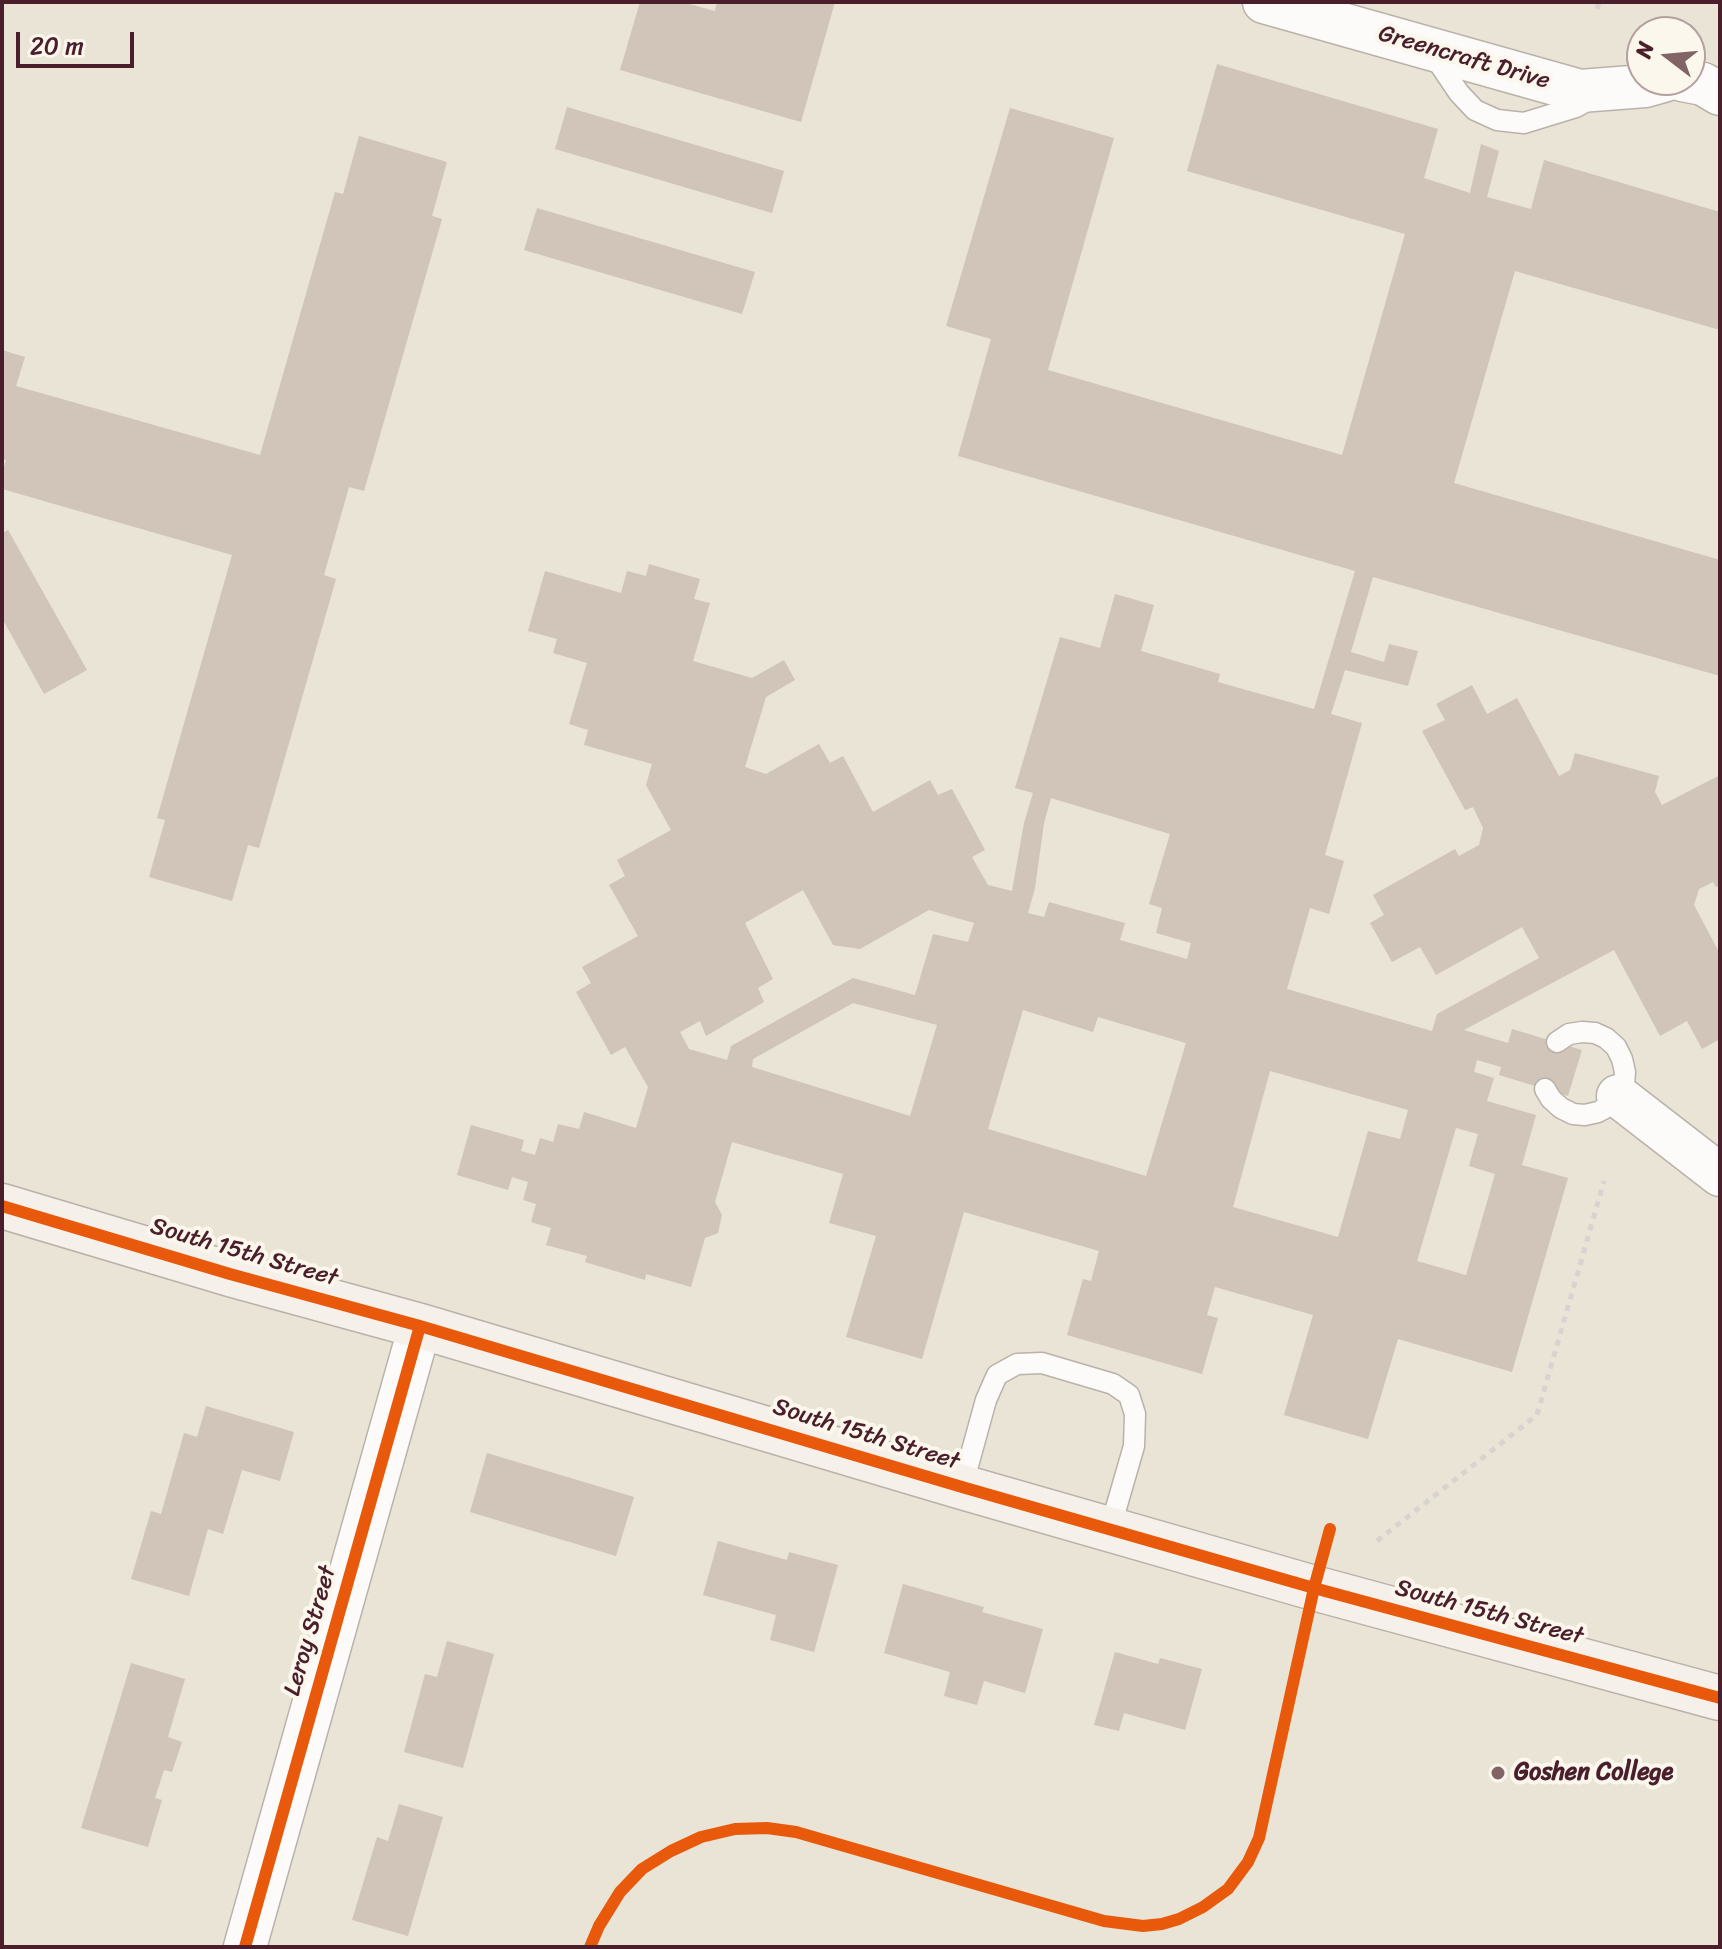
<!DOCTYPE html>
<html>
<head>
<meta charset="utf-8">
<style>
  body { margin:0 }
  #map { position:relative; width:1722px; height:1949px; overflow:hidden; background:#e9e4d5; font-family:Sriracha,sans-serif }
  canvas { display:block }
  .frame { position:absolute; inset:0; border:4px solid #4a1f2b; pointer-events:none }
  .north { position:absolute; left:1626px; top:16px; width:80px; height:80px; box-sizing:border-box; background:#fbf7ec; border:2px solid #b4a19f; border-radius:50%; rotate:286deg; font-size:22px; font-weight:700; line-height:32px; text-align:center; color:#4a1f2b }
  .north::after { content:''; display:block; margin:auto; width:28px; height:36px; background:#826466; clip-path:polygon(50% 0,100% 100%,50% 72%,0 100%) }
  .scale { position:absolute; left:16px; top:32px; width:118px; height:36px; box-sizing:border-box; border:4px solid #4a1f2b; border-top:0; padding-left:10px; font-size:24px; line-height:28px; white-space:nowrap; color:#4a1f2b; -webkit-text-stroke:6px #fbf7ec; paint-order:stroke }
</style>
</head>
<body>
<div id="map">
<canvas width="1722" height="1949"></canvas>
<div class="frame"></div>
<div class="north">N</div>
<div class="scale">20 m</div>
</div>
<script>
const c = document.querySelector('canvas').getContext('2d');
c.lineJoin = 'round';
function paint(path, color) { c.fillStyle = color; c.fill(path, 'evenodd'); }
const poly = rows => new Path2D(rows.map(r => 'M' + r).join(''));
function stroke(path, color, width, dash) { c.strokeStyle = color; c.lineWidth = width; c.lineCap = dash ? 'butt' : 'round'; c.setLineDash(dash || []); c.stroke(path); }
function label(font, color, halo, rows, align = 'center') {
  c.font = font + ' Sriracha,sans-serif'; c.lineWidth = 8; c.setLineDash([]); c.textBaseline = 'middle'; c.strokeStyle = halo; c.fillStyle = color; for (const [text, x, y, turn = 0] of rows) {
    c.save(); c.translate(x, y); c.rotate((+turn || 0) * Math.PI / 180); c.textAlign = isNaN(turn) ? turn : align; if (halo) c.strokeText(text, 0, 0); c.fillText(text, 0, 0); c.restore();
  }
}
paint(poly([
  [640,2,682,2,715,11,717,2,835,2,801,122,620,70],
  [1217,64,1438,129,1424,178,1470,193,1481,144,1499,151,1487,197,1531,209,1544,160,1720,212,1720,330,1515,271,1454,483,1720,560,1720,676,1373,577,1351,652,1384,662,1389,644,1418,651,1408,686,1345,670,1331,714,1362,723,1325,855,1344,861,1329,914,1310,908,1287,989,1432,1031,1437,1014,1539,958,1522,927,1436,975,1420,947,1392,962,1370,923,1384,915,1373,895,1455,849,1459,856,1479,845,1483,828,1473,807,1465,810,1422,731,1445,720,1436,704,1472,685,1487,714,1517,698,1559,776,1570,770,1575,753,1659,776,1655,792,1662,805,1720,775,1720,885,1716,887,1713,882,1699,889,1694,905,1720,954,1720,1039,1702,1049,1687,1021,1660,1036,1614,950,1464,1030,1508,1043,1512,1029,1582,1050,1568,1096,1499,1075,1501,1067,1477,1060,1474,1072,1494,1078,1487,1101,1536,1115,1522,1165,1568,1178,1512,1372,1398,1339,1368,1439,1284,1415,1313,1315,1215,1287,1207,1315,1218,1318,1202,1374,1067,1335,1083,1279,1091,1281,1099,1251,964,1212,922,1359,846,1337,876,1236,829,1223,843,1174,732,1142,715,1202,722,1215,718,1233,705,1238,691,1287,646,1274,645,1280,585,1262,587,1256,546,1245,551,1228,531,1222,536,1204,523,1200,528,1182,512,1177,508,1190,457,1175,471,1125,524,1140,521,1151,535,1155,540,1138,553,1142,558,1124,579,1129,584,1112,636,1128,648,1087,625,1047,611,1055,576,992,591,983,582,967,638,936,609,885,625,876,617,860,671,830,646,785,652,764,584,745,588,730,569,724,587,663,553,653,557,639,528,631,545,571,621,593,627,571,646,576,649,564,700,579,694,599,710,603,693,661,752,678,784,660,795,680,766,697,745,767,766,774,819,744,830,763,843,756,873,812,930,780,938,795,952,789,985,850,972,857,988,885,1012,891,1024,823,1033,793,1015,788,1060,637,1100,648,1115,594,1154,605,1141,651,1220,674,1218,682,1314,709,1355,571,958,456,991,339,946,326,1010,108,1114,138,1048,370,1342,455,1405,234,1187,171],
  [1051,798,1170,834,1149,904,1162,908,1156,933,1191,943,1187,959,1120,940,1125,923,1049,902,1044,917,1028,913,1035,888,1044,823],
  [803,890,833,945,860,949,929,910,974,923,968,942,933,934,915,995,853,978,731,1046,727,1060,689,1049,680,1032,700,1021,706,1036,764,1002,758,988,773,979,745,923],
  [853,1003,937,1025,910,1116,752,1067,753,1059],
  [1023,1010,1093,1032,1098,1017,1186,1043,1146,1176,988,1129],
  [1270,1071,1408,1110,1400,1139,1368,1131,1338,1237,1233,1207],
  [1456,1128,1478,1134,1469,1166,1495,1174,1466,1275,1417,1261],
  [567,107,784,171,772,213,555,149],
  [359,136,447,162,432,216,442,219,364,491,349,487,324,575,336,579,259,848,248,845,232,901,149,877,165,820,157,818,232,555,2,489,2,474,6,460,2,458,2,350,25,357,16,386,260,455,335,192,343,194],
  [537,208,755,272,742,314,524,250],
  [8,530,87,670,44,694,2,618,2,533],
  [206,1406,294,1432,280,1481,242,1470,223,1534,208,1529,189,1596,131,1579,151,1511,161,1514,184,1433,197,1437],
  [487,1453,634,1497,616,1556,470,1512],
  [718,1541,787,1560,789,1552,838,1565,814,1652,770,1640,776,1615,703,1595],
  [903,1584,984,1607,982,1612,1043,1629,1025,1693,984,1681,977,1705,944,1696,950,1672,884,1653],
  [447,1641,494,1654,463,1768,404,1752,425,1674,437,1677],
  [1115,1652,1158,1664,1160,1658,1202,1669,1185,1730,1124,1713,1119,1731,1094,1725],
  [131,1663,185,1679,168,1737,182,1742,172,1772,164,1770,155,1798,162,1800,148,1847,81,1828],
  [399,1804,443,1817,408,1936,352,1920,377,1837,388,1841]
]), '#d1c4b8');
const lane = poly([
  [1434,56,1459,93,1475,110,1497,120,1524,123,1576,107,1592,98],
  [1545,1089,1551,1099,1561,1108,1573,1114,1585,1115,1598,1112,1609,1106,1618,1096,1624,1085,1625,1072,1622,1059,1616,1047,1606,1038,1595,1033,1582,1032,1569,1034,1557,1042],
  [962,1487,986,1400,997,1375,1017,1364,1042,1363,1113,1384,1129,1395,1135,1414,1134,1446,1110,1529]
]);
const street = poly([
  [1264,2,1580,91,1645,86,1666,80],
  [1682,80,1703,84,1720,94],
  [1618,1096,1720,1175],
  [245,1947,420,1326]
]);
const secondary = poly([
  [2,1206,230,1274,420,1326,962,1487,1314,1588,1720,1698]
]);
stroke(lane, '#bab2aa', 23);
stroke(street, '#bab2aa', 45);
stroke(secondary, '#bab2aa', 47);
stroke(poly([
  [1597,9,1599,2],
  [1377,1541,1537,1415,1604,1181]
]), '#d7d3d0', 5, [6, 6]);
stroke(lane, '#fcfbf9', 20);
stroke(street, '#fcfbf9', 42);
stroke(secondary, '#f5f1ea', 44);
stroke(poly([
  [2,1206,230,1274,420,1326,962,1487,1314,1588,1720,1698],
  [245,1947,420,1326],
  [590,1947,599,1926,620,1892,642,1869,671,1851,701,1837,735,1829,767,1828,796,1832,1104,1921,1143,1926,1162,1924,1179,1919,1203,1907,1228,1889,1248,1862,1259,1838,1314,1588,1330,1529]
]), '#e8590c', 12);
for (const [x, y, r, color] of [
  [1498,1773,8,"#826466"]
]) { const dot = new Path2D(); dot.arc(x, y, r, 0, 2 * Math.PI); c.fillStyle = color; c.fill(dot); stroke(dot, '#fbf7ec', 3); }
label('24px', '#4a1f2b', '#fbf7ec', [
  ["Greencraft Drive",1464,58,16],
  ["South 15th Street",244,1253,16],
  ["South 15th Street",866,1435,17],
  ["South 15th Street",1489,1613,15],
  ["Leroy Street",311,1631,-74]
]);
label('bold 24px', '#4a1f2b', '#fbf7ec', [
  ["Goshen College",1514,1773]
], 'left');
</script>
</body>
</html>
